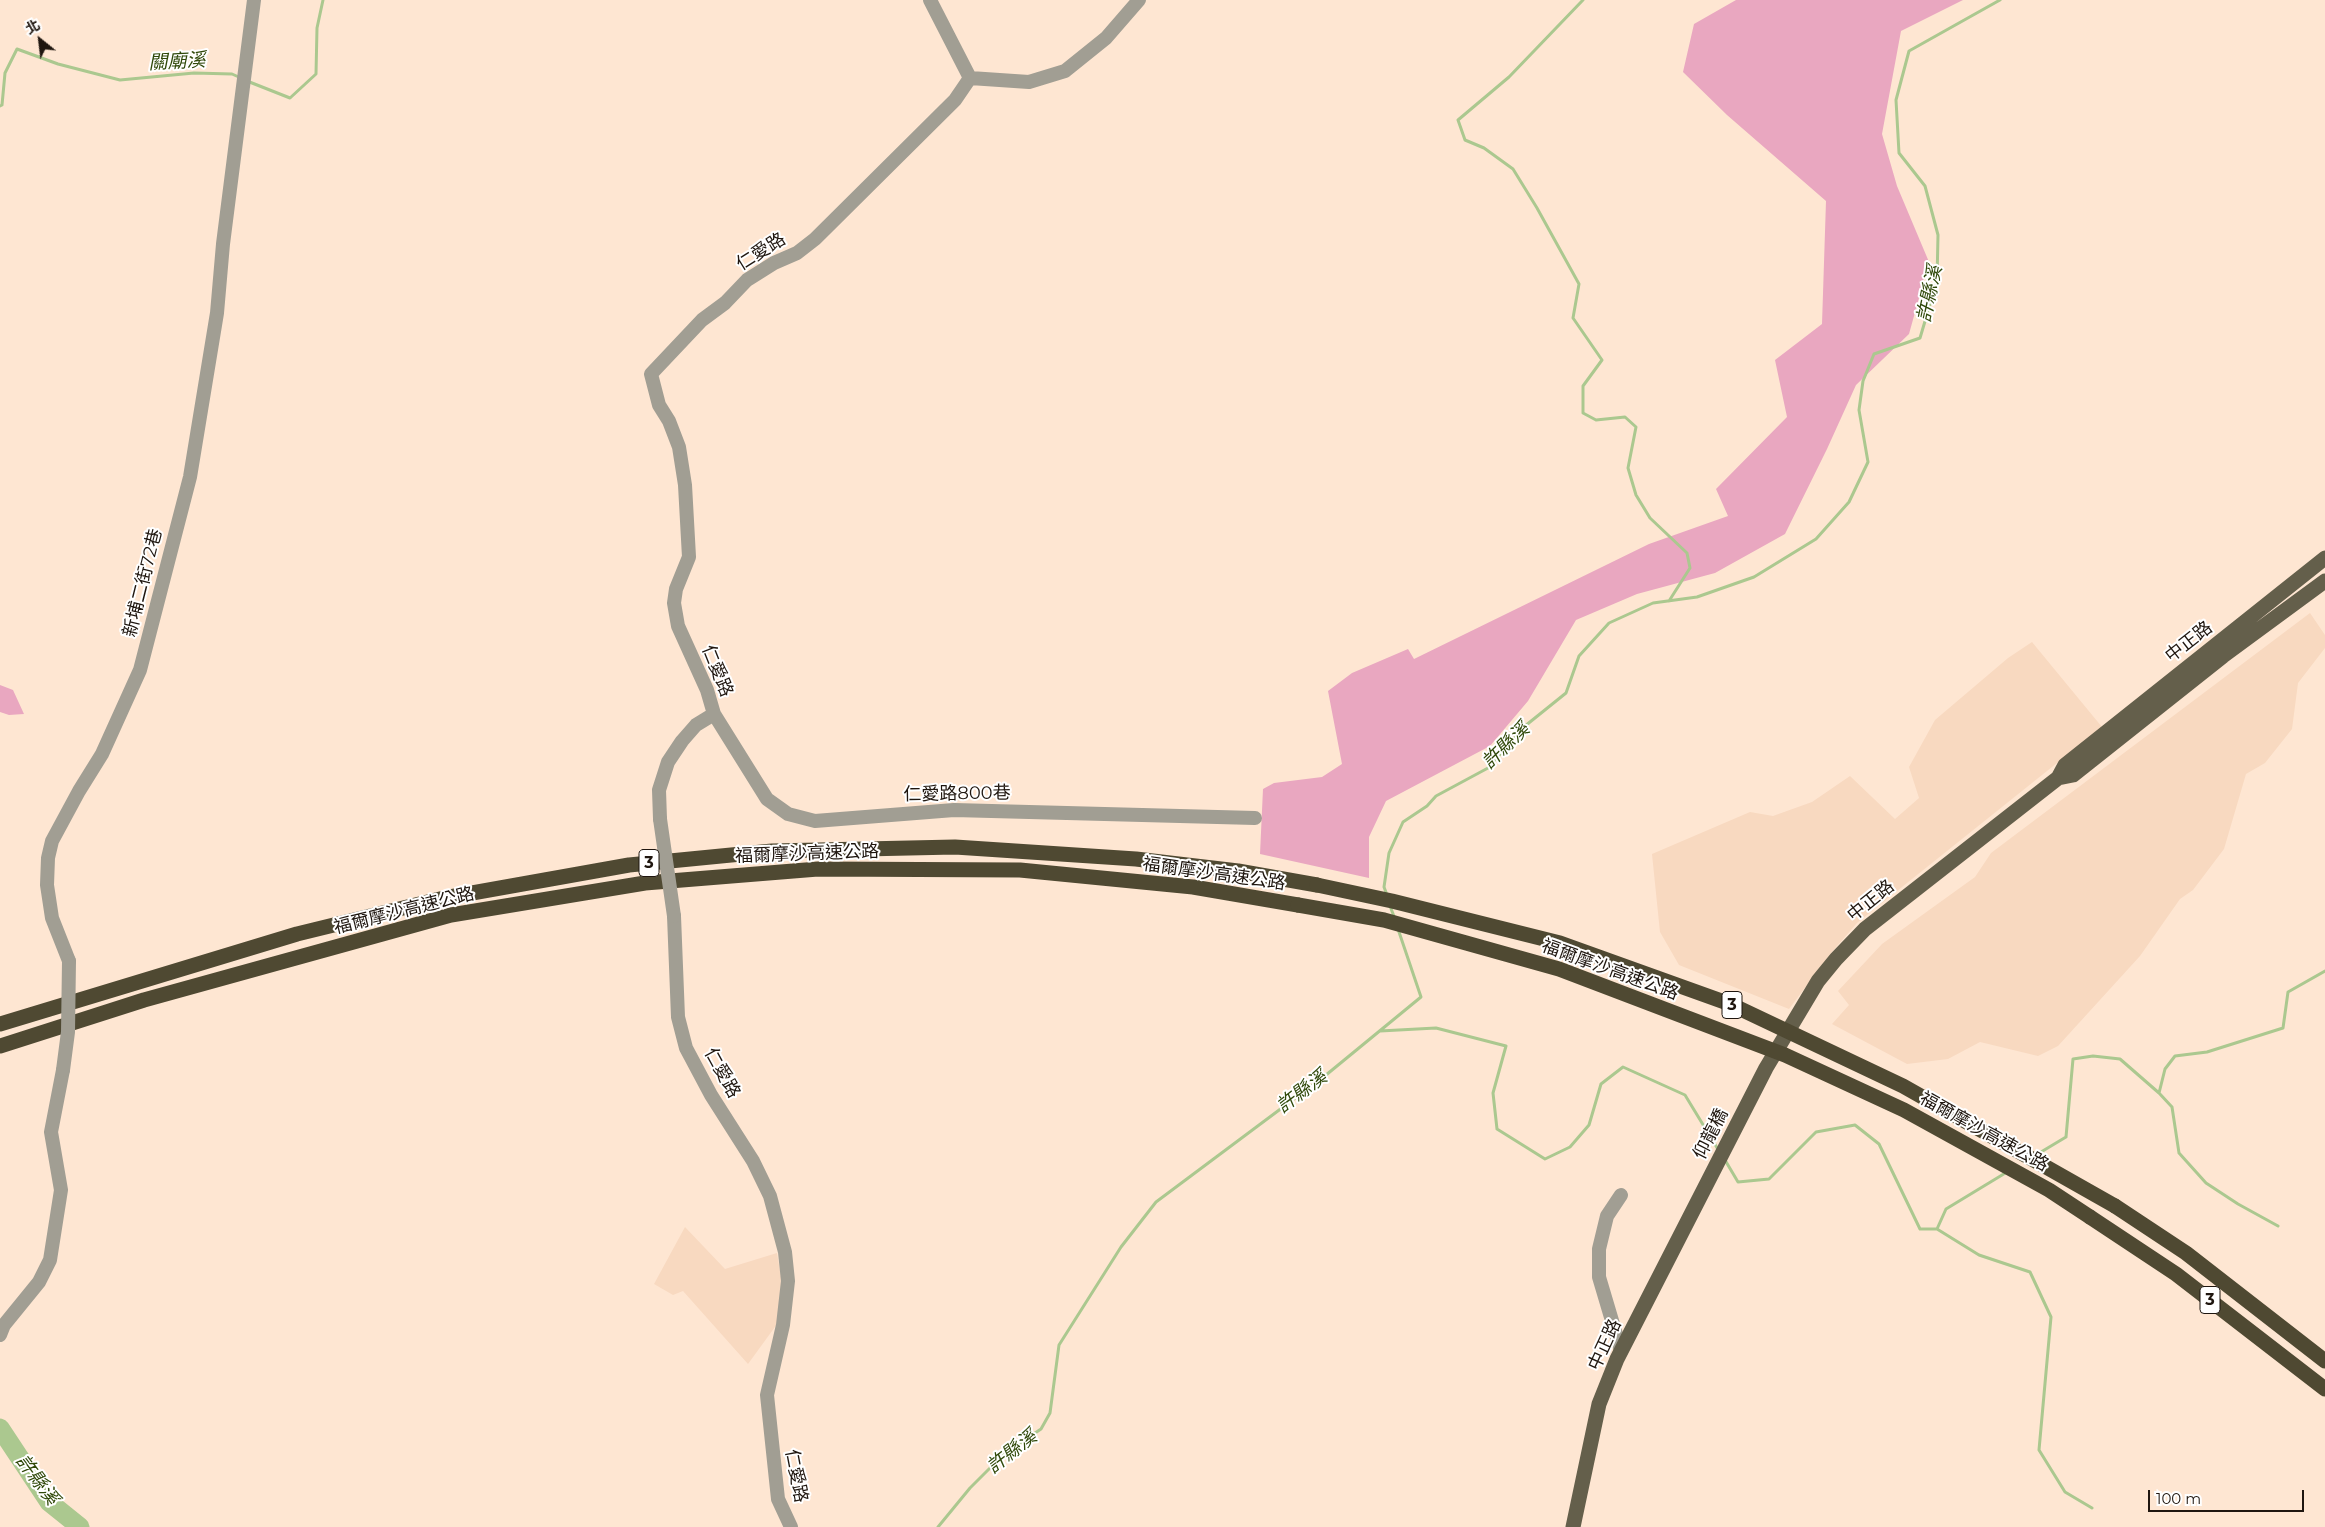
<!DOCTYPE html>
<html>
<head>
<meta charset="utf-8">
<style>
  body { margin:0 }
  #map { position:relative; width:2325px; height:1527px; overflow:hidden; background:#fee6d2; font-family:Montserrat,"Noto Sans TC",sans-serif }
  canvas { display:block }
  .north { position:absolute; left:15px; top:15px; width:50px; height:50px; -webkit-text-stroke:4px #fff; paint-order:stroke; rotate:331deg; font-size:14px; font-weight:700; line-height:20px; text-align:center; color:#1f160f }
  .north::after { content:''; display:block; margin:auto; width:18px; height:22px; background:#1f160f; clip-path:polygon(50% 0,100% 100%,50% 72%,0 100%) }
  .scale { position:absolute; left:2148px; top:1490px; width:156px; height:22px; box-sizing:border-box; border:2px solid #1f160f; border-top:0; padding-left:6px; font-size:15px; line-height:18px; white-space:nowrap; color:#1f160f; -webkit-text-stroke:4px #fff; paint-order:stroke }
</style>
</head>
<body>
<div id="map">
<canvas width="2325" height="1527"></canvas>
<div class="north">北</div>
<div class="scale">100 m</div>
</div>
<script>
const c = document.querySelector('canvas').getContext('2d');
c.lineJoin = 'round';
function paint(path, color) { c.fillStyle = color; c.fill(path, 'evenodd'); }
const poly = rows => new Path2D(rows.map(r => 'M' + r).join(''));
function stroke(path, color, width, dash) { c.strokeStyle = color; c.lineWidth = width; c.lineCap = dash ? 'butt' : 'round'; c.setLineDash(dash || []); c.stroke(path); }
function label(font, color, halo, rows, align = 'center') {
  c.font = font + ' Montserrat,"Noto Sans TC",sans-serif'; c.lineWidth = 4; c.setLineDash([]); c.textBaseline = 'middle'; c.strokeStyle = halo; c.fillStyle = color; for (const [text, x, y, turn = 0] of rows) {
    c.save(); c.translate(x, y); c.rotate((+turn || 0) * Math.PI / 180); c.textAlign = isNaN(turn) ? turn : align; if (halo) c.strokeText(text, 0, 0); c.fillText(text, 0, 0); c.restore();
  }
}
paint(poly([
  [2310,613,2325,635,2325,648,2298,683,2292,729,2265,763,2246,774,2224,849,2193,890,2180,899,2140,956,2058,1046,2038,1056,1980,1042,1948,1059,1907,1064,1832,1024,1849,1005,1838,991,1882,944,1975,877,1991,853],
  [2032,642,2102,727,1857,923,1831,953,1789,1009,1679,965,1660,932,1652,854,1750,812,1773,816,1812,802,1850,776,1895,819,1919,798,1909,767,1935,720,2008,658],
  [685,1227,725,1269,777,1253,781,1277,780,1320,748,1364,683,1291,673,1295,654,1284]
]), '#f8d9c0');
paint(poly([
  [1736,0,1963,0,1901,31,1882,134,1897,186,1929,262,1909,334,1856,385,1827,449,1785,534,1715,573,1637,594,1576,620,1528,701,1490,746,1386,801,1369,837,1369,878,1260,854,1263,789,1274,783,1322,777,1342,764,1328,691,1352,673,1408,649,1414,659,1649,544,1728,516,1716,489,1787,417,1775,360,1822,324,1826,201,1727,115,1683,72,1694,24],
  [0,685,13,690,24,714,9,715,0,712]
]), '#e9a7c0');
stroke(poly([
  [1583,0,1509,77,1458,120,1465,140,1484,148,1513,169,1537,208,1579,284,1573,318,1602,360,1583,386,1583,413,1596,420,1625,417,1636,427,1628,468,1636,495,1650,518,1687,553,1690,568,1669,601],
  [247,81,290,98,316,74,317,28,323,0],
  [0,106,2,105,5,73,17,49,58,64,120,80,194,73,232,74,241,78],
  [1387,895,1384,887,1389,853,1403,822,1427,806,1436,796,1488,768,1525,726,1566,693,1579,656,1609,623,1653,603,1697,597,1754,577,1816,539,1849,502,1868,462,1859,410,1863,381,1874,354,1920,338,1937,281,1938,235,1925,186,1899,153,1896,100,1909,51,2000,0],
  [1390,906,1395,919],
  [1380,1031,1436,1028,1506,1046,1493,1093,1497,1129,1545,1159,1570,1147,1589,1125,1601,1084,1623,1067,1685,1095,1719,1151],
  [2159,1093,2172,1107,2179,1153,2206,1183,2238,1204,2278,1226],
  [2036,1155,2066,1137,2073,1059,2093,1056,2120,1059,2159,1093,2165,1069,2175,1056,2207,1052,2283,1028,2288,992,2325,971],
  [1725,1160,1738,1182,1769,1179,1816,1132,1855,1125,1879,1144,1920,1229,1937,1229,1946,1209,2007,1172],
  [1937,1229,1979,1255,2030,1272,2051,1317,2039,1450,2065,1492,2092,1508],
  [938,1527,970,1488,1004,1454,1041,1429,1050,1413,1059,1345,1121,1247,1156,1202,1326,1075,1421,997,1398,929]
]), '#abc88f', 3);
stroke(poly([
  [0,1428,49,1502,80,1527]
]), '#abc88f', 19);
stroke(poly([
  [970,78,1029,82,1065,71,1106,38,1139,0],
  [714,714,767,799,788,814,815,821,954,810,1255,818],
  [660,819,659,790,668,762,682,741,696,725,714,714,707,690,678,626,674,603,676,589,689,557,685,485,679,447,669,421,659,405,651,374,702,320,725,303,747,280,774,263,797,253,815,239,955,100,970,78,930,0],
  [674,916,678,1017,686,1048,711,1095,753,1161,770,1196,785,1252,788,1281,783,1325,767,1395,778,1499,791,1527],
  [69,961,52,918,47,885,48,858,52,841,79,791,102,754,140,670,190,477,217,313,223,244,254,0],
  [0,1335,4,1325,39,1282,50,1260,61,1190,51,1132,63,1070],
  [1621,1351,1599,1277,1599,1249,1607,1216,1621,1195]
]), '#a19e93', 14);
stroke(poly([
  [2058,778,2073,775,2223,656,2325,581],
  [1573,1527,1599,1404,1617,1359,1766,1068,1818,981,1836,959,1865,929,2058,778,2065,765,2325,558]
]), '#645f4b', 15);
stroke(poly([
  [0,1024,297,934,444,898,629,865,772,851,955,847,1136,859,1238,871,1317,885],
  [0,1046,144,1000,451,915,645,883,818,869,1020,870,1193,887,1298,905],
  [2115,1206,2186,1253,2325,1361],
  [2090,1217,2176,1274,2325,1389]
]), '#4f4932', 15);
stroke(poly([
  [660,819,674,916],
  [63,1070,68,1032,69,961]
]), '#a19e93', 14);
stroke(poly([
  [1317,885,1392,901,1560,943,1730,1004,1903,1086,2115,1206],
  [1298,905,1384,920,1559,969,1785,1055,1904,1110,2049,1190,2090,1217]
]), '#4f4932', 15);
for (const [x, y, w] of [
  [649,863,20],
  [1732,1005,20],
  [2210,1300,20]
]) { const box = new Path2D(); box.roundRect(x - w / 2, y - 13.5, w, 27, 4); c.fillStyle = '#fff'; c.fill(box); stroke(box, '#1f160f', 1); }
label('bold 16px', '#1f160f', null, [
  ["3",649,863],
  ["3",1732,1005],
  ["3",2210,1300]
]);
label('18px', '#1f160f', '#fff', [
  ["仁愛路",761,252,-32],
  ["新埔二街72巷",143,583,-76],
  ["中正路",2189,642,-38],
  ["仁愛路",717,671,68],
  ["仁愛路800巷",957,794,-1],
  ["福爾摩沙高速公路",807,854,-2],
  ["福爾摩沙高速公路",1214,874,8],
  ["中正路",1871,901,-39],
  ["福爾摩沙高速公路",404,911,-14],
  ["福爾摩沙高速公路",1610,970,20],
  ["仁愛路",722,1073,61],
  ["福爾摩沙高速公路",1984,1132,29],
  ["仰龍橋",1711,1134,-63],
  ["中正路",1605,1345,-65],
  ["仁愛路",796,1476,79]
]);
label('italic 19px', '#2f4809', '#fff', [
  ["關廟溪",177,62,-3],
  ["許縣溪",1930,294,-78],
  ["許縣溪",1506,746,-44],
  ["許縣溪",1302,1092,-37],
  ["許縣溪",1012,1452,-38],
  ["許縣溪",37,1480,53]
]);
</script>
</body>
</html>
